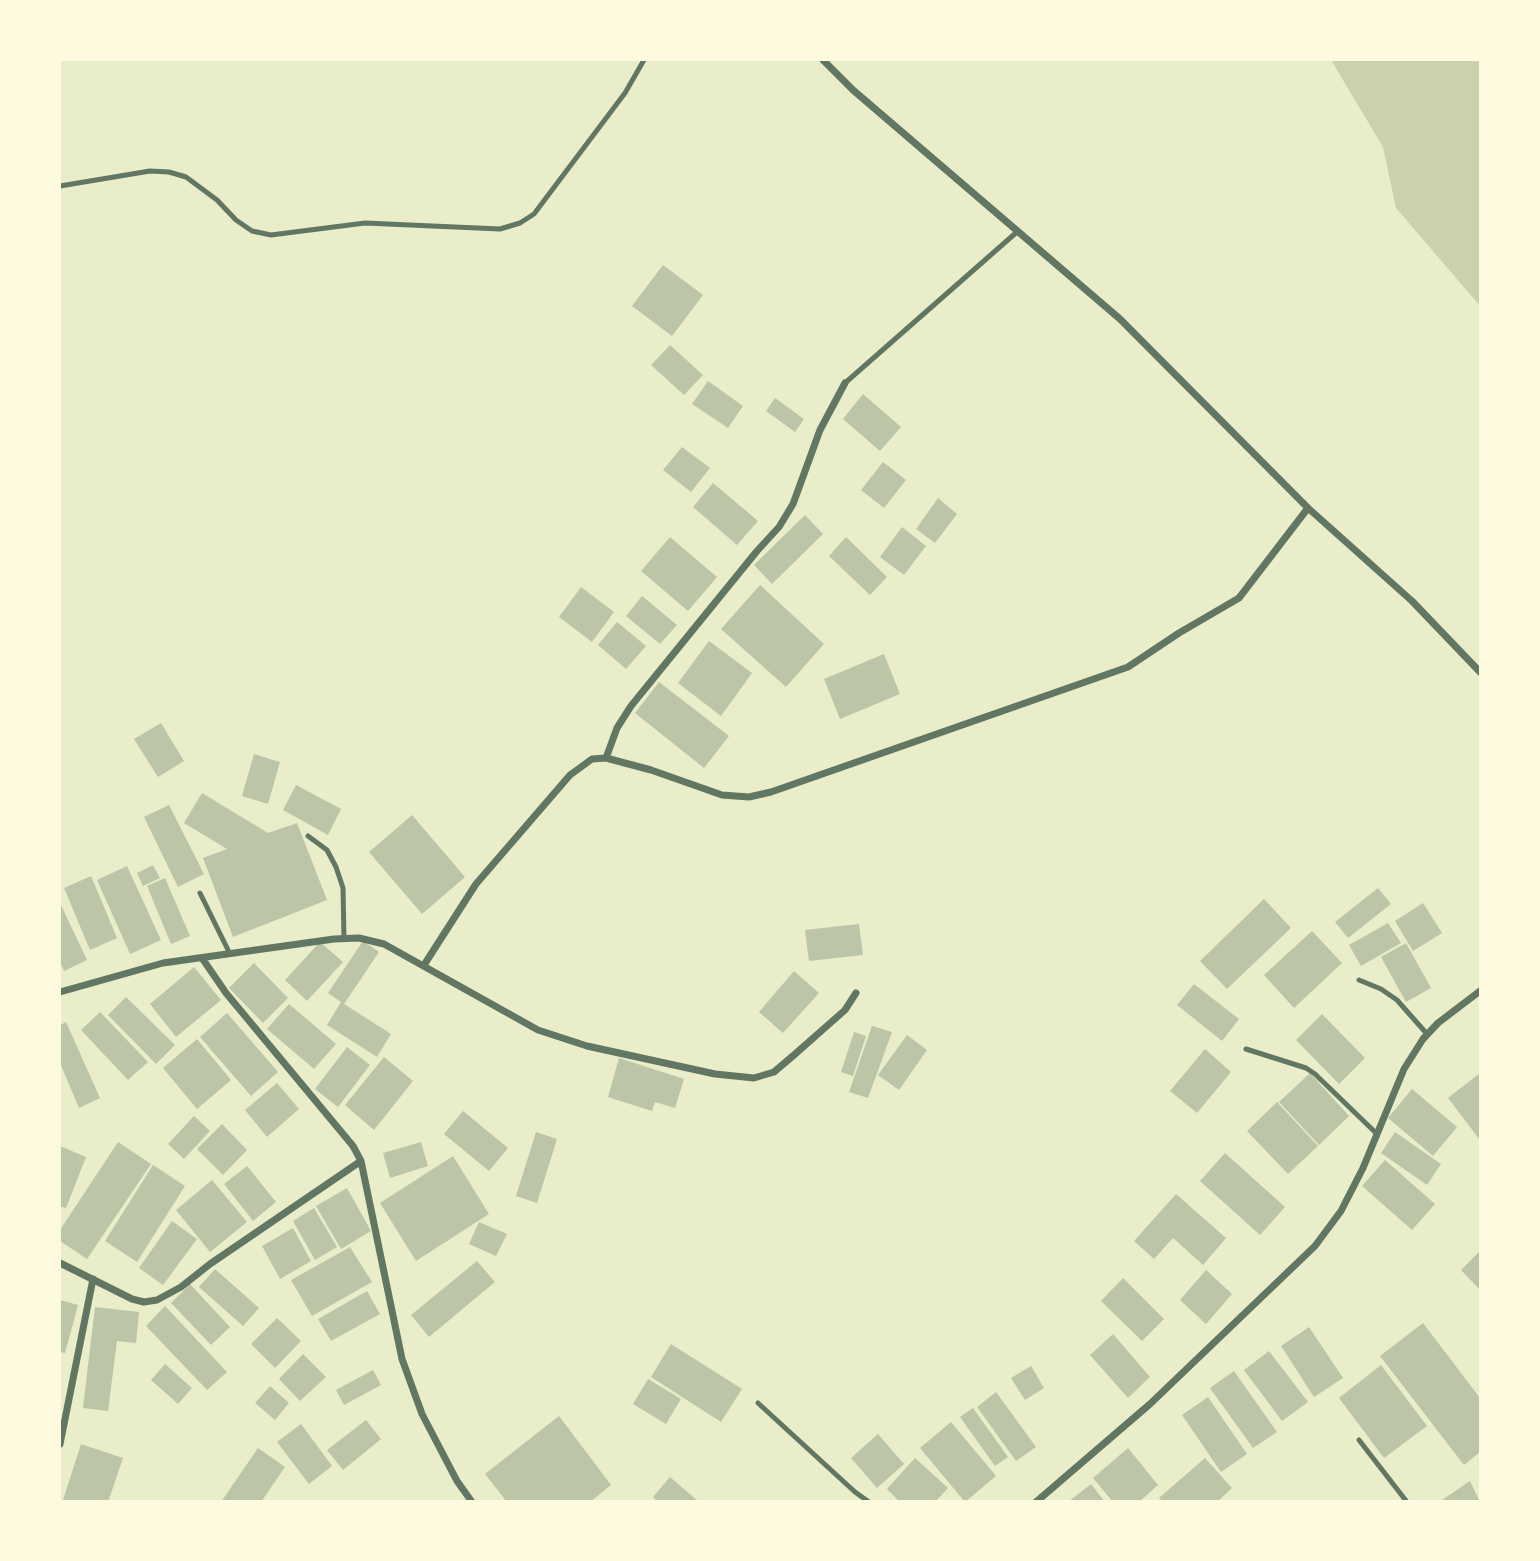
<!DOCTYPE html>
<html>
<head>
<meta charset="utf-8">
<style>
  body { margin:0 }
  #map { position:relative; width:1540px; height:1561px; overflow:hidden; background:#e9edc9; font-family:Quicksand,sans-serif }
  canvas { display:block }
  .frame { position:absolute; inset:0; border:61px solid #fefae0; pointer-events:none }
</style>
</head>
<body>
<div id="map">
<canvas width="1540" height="1561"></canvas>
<div class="frame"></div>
</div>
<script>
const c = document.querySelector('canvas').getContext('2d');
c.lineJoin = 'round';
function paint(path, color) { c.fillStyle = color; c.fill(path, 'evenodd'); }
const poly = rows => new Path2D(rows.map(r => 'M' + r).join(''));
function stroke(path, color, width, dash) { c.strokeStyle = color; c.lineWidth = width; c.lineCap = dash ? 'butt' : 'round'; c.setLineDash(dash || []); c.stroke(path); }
paint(poly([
  [1331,60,1480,60,1480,306,1396,208,1383,147]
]), '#cad2ad');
paint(poly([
  [663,265,703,295,672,336,632,306],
  [670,345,703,375,684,395,651,365],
  [708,381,743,406,728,428,692,404],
  [863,394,901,427,880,451,843,419],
  [775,398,804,419,795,432,766,411],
  [682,447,710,468,691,492,663,470],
  [883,462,906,480,884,508,861,490],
  [713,483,758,521,737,545,693,507],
  [938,498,957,514,935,543,916,529],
  [805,515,823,534,772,584,754,565],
  [902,527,926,546,904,575,880,557],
  [670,537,717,577,688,611,641,571],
  [846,537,887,577,870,595,829,556],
  [760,585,824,644,786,687,721,629],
  [581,587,614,612,592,642,559,617],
  [642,596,677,625,660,644,626,616],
  [617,622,646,646,626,669,598,645],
  [709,641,752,673,721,716,678,683],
  [884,654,900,694,840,719,824,679],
  [659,682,729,736,704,768,635,713],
  [161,723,184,761,158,777,134,739],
  [254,754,280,762,268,804,242,796],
  [296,785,341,809,328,835,283,810],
  [202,793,268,833,297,823,327,900,233,937,203,858,227,849,184,823],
  [169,805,204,874,178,887,144,817],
  [412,815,465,877,422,914,369,852],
  [153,865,160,878,143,886,137,873],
  [127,866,161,940,130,954,97,880],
  [91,876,117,938,90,950,64,888],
  [165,878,190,936,171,944,147,886],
  [1378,888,1391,904,1348,938,1335,922],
  [1264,899,1291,928,1227,989,1200,961],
  [60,903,87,960,64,971,60,962],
  [1423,903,1442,933,1413,951,1395,921],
  [1388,923,1401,943,1361,966,1349,945],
  [859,924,863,955,809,961,805,930],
  [1312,931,1342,963,1294,1008,1264,975],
  [363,941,379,952,344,1004,391,1034,377,1057,327,1025,341,1002,328,993],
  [320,942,343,962,307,1001,285,980],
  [1406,943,1431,988,1406,1002,1381,957],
  [254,963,288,998,263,1023,229,988],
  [194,967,221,1000,176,1037,150,1004],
  [794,971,819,993,783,1033,759,1012],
  [1194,984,1239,1019,1222,1041,1177,1005],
  [126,997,175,1045,156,1064,108,1015],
  [289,1004,336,1044,314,1069,267,1029],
  [100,1012,148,1062,128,1080,81,1030],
  [227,1013,278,1072,251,1096,200,1037],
  [1322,1014,1365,1058,1339,1084,1296,1040],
  [66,1022,100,1098,79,1108,60,1063,60,1025],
  [872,1026,892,1032,868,1098,849,1092],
  [854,1032,866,1036,853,1076,841,1072],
  [907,1035,927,1050,899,1090,878,1075],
  [197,1039,231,1080,197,1109,163,1068],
  [347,1047,370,1065,338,1107,315,1089],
  [1205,1049,1231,1072,1197,1113,1170,1091],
  [384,1057,413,1081,374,1130,345,1105],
  [619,1058,684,1079,675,1108,655,1102,652,1111,608,1097],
  [1310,1073,1349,1116,1319,1145,1279,1102],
  [1480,1073,1480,1140,1448,1098],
  [277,1083,299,1109,267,1137,245,1110],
  [1412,1089,1457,1127,1433,1156,1388,1118],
  [1277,1102,1318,1146,1288,1174,1247,1131],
  [463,1111,508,1148,489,1171,444,1134],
  [194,1116,210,1131,184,1159,168,1144],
  [222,1124,247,1150,223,1175,197,1149],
  [536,1132,557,1139,537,1203,516,1196],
  [1395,1132,1441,1164,1427,1185,1381,1153],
  [118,1142,151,1164,87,1259,60,1241,60,1230],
  [421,1142,428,1166,390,1178,383,1153],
  [60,1146,86,1157,66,1208,60,1206],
  [1225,1153,1285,1207,1260,1235,1200,1181],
  [453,1156,489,1214,416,1261,380,1203],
  [1385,1160,1435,1204,1412,1230,1362,1186],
  [153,1165,185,1186,137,1262,105,1241],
  [247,1166,276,1202,253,1221,224,1184],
  [212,1180,247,1222,210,1252,176,1210],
  [347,1188,371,1231,341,1249,316,1206],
  [1176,1194,1226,1238,1203,1265,1173,1238,1154,1259,1134,1241],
  [314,1208,337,1247,315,1260,293,1221],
  [172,1221,197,1239,163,1285,139,1268],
  [479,1222,507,1234,496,1256,469,1244],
  [293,1228,311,1261,280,1279,262,1246],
  [350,1247,372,1282,312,1316,291,1280],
  [1480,1251,1480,1290,1461,1270],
  [477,1261,495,1282,429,1337,411,1315],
  [215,1269,259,1308,243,1326,199,1287],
  [1206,1270,1232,1294,1206,1324,1180,1300],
  [1123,1278,1164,1319,1142,1341,1101,1301],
  [190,1284,230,1327,211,1345,171,1303],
  [367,1291,380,1314,331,1341,318,1319],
  [60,1300,78,1305,65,1353,60,1352],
  [165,1306,227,1372,207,1390,146,1326],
  [95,1307,139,1312,136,1343,117,1341,108,1411,83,1408],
  [277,1318,301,1341,275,1368,251,1344],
  [1423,1323,1480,1398,1480,1452,1464,1465,1380,1356],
  [1309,1327,1343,1378,1314,1397,1281,1346],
  [1113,1334,1150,1377,1128,1398,1090,1355],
  [671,1344,742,1389,721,1422,651,1377],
  [1269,1351,1308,1402,1282,1421,1244,1370],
  [303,1354,326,1377,300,1401,279,1379],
  [165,1364,192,1388,178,1404,151,1380],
  [1381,1365,1427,1426,1384,1458,1339,1398],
  [1031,1366,1044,1388,1025,1400,1011,1378],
  [373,1370,381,1385,344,1405,336,1390],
  [1234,1371,1277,1432,1253,1448,1210,1388],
  [648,1379,681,1399,666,1424,633,1404],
  [270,1386,289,1403,275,1420,255,1403],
  [996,1392,1036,1447,1016,1461,977,1407],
  [1208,1397,1247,1454,1221,1472,1182,1415],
  [973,1408,1008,1457,995,1466,960,1417],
  [559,1416,611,1485,590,1502,507,1502,485,1474],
  [366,1420,381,1439,343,1470,327,1450],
  [951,1422,996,1476,965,1502,920,1448],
  [301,1424,332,1466,309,1484,277,1442],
  [878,1434,904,1464,877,1488,851,1458],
  [81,1444,123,1458,108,1502,63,1500],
  [258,1448,285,1467,261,1502,221,1502],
  [1128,1448,1158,1485,1139,1502,1113,1502,1093,1478],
  [915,1458,948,1488,935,1502,900,1502,887,1489],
  [1205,1458,1232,1488,1217,1502,1162,1502,1159,1498],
  [670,1477,699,1502,658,1502,653,1497],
  [1470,1481,1480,1502,1439,1502],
  [1091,1484,1105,1502,1068,1502]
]), '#bcc5a7');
stroke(poly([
  [60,186,150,171,169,172,186,177,217,200,236,220,252,231,271,235,365,223,500,229,520,223,534,214,625,93,644,60],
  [845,383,1018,231],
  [308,836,327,850,336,867,343,888,344,939],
  [200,893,230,954],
  [1359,980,1381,989,1397,1000,1427,1034],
  [1246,1049,1306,1068,1315,1074,1377,1134],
  [758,1403,855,1492,869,1502],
  [1359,1440,1407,1502]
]), '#617663', 5);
stroke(poly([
  [823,60,853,90,1120,319,1308,508,1412,601,1480,672],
  [606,758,617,728,631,706,757,551,779,527,793,504,820,430,845,383],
  [202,958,226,993,353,1146,361,1161,402,1359,422,1414,457,1481,472,1502],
  [424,965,476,884,570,775,592,759,606,758,651,770,722,795,749,797,771,792,1128,667,1179,633,1239,598,1308,508],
  [60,992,163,963,334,939,359,938,384,944,538,1030,587,1046,715,1074,754,1078,774,1072,794,1055,845,1010,856,993],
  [60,1263,132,1299,144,1302,157,1300,181,1287,210,1264,361,1161],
  [60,1444,93,1279],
  [1036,1502,1150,1404,1315,1246,1341,1211,1363,1168,1404,1069,1423,1039,1438,1023,1480,991]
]), '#617663', 7);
</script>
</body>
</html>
